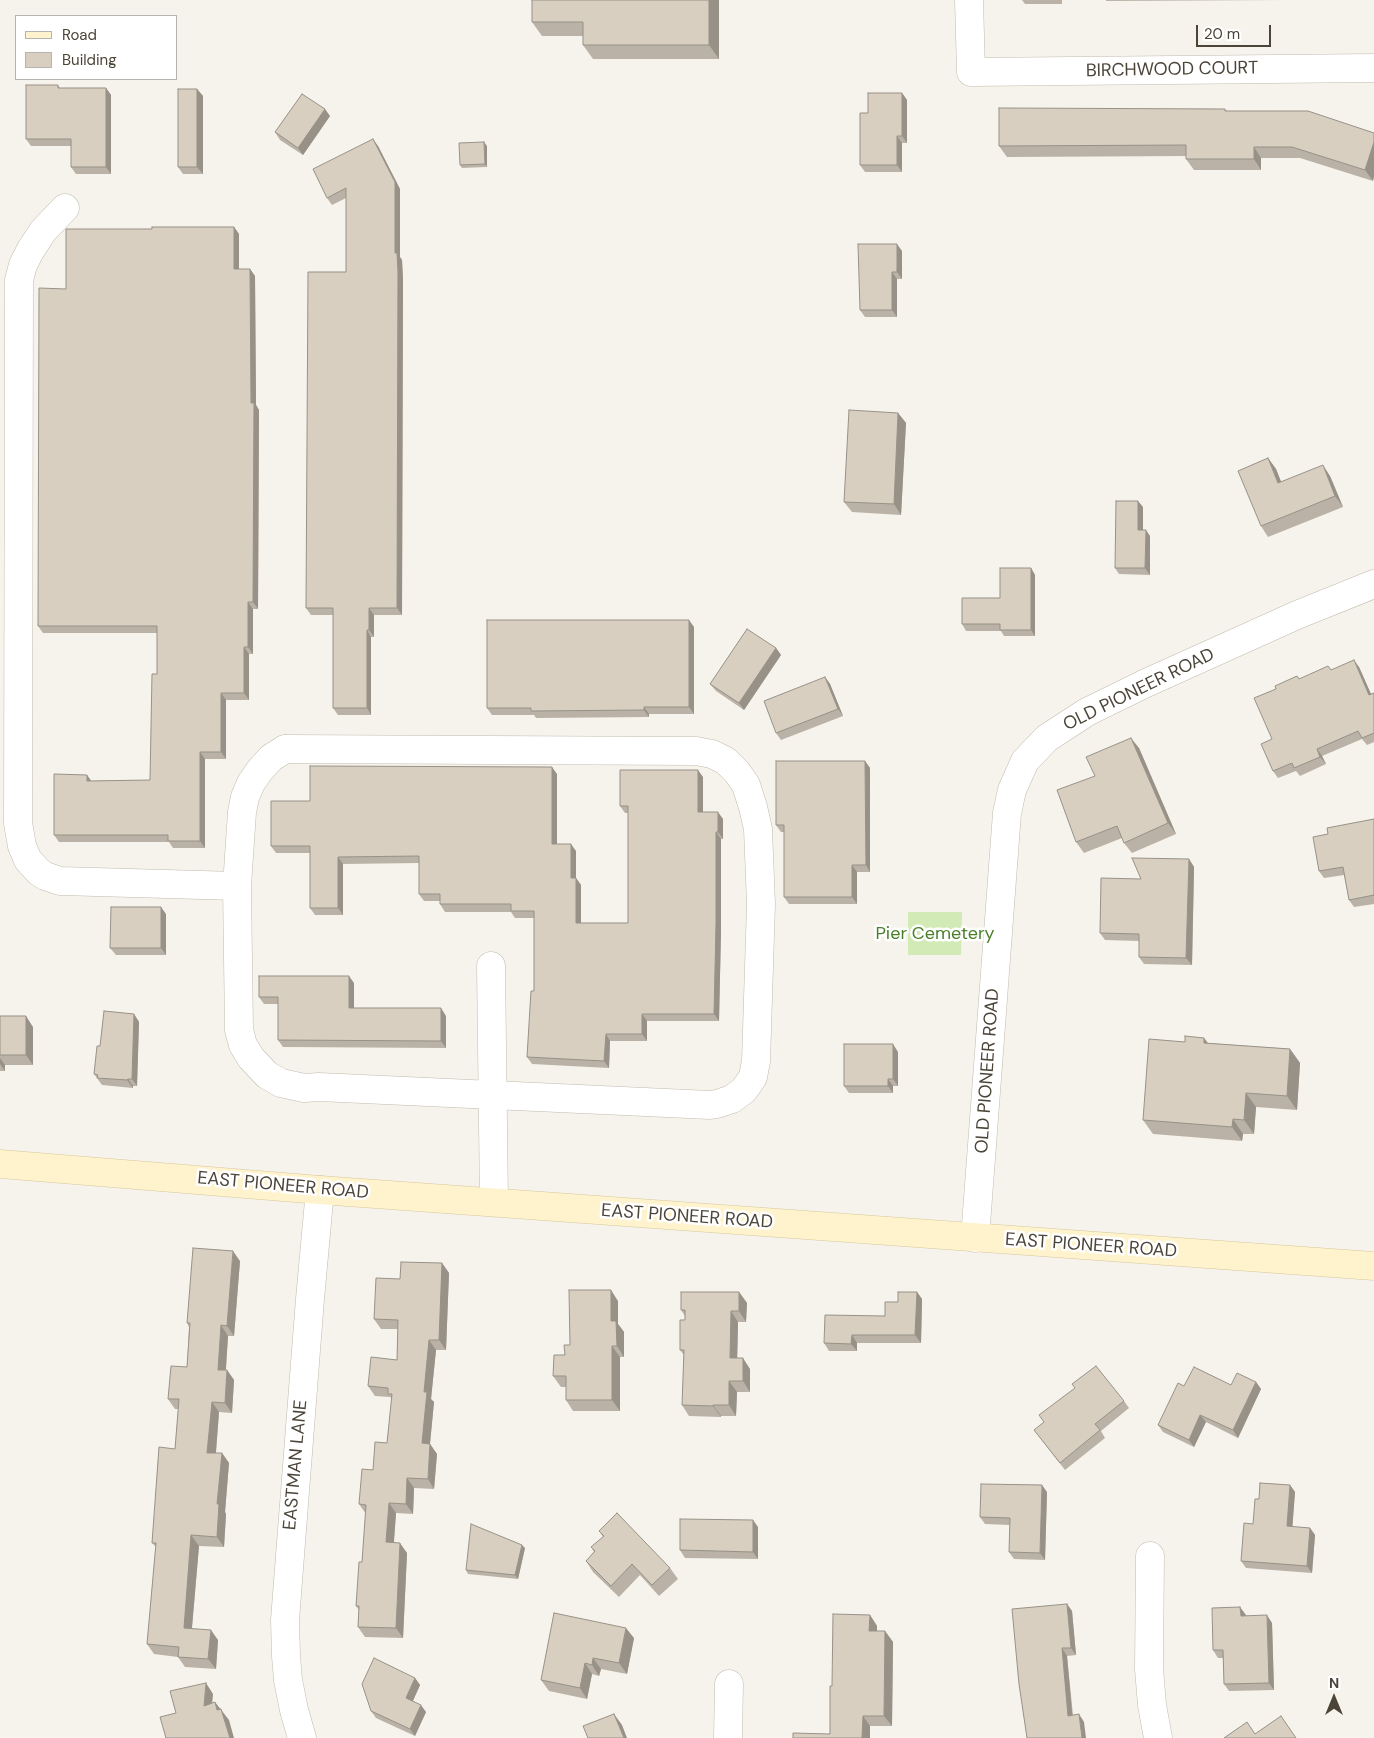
<!DOCTYPE html>
<html>
<head>
<meta charset="utf-8">
<style>
  body { margin:0 }
  #map { position:relative; width:1374px; height:1738px; overflow:hidden; background:#f6f3ec; font-family:"DM Sans",sans-serif }
  canvas { display:block }
  .legend { position:absolute; left:15px; top:15px; width:162px; height:65px; box-sizing:border-box; background:#fff; border:1px solid #b7b4b0; margin:0; padding:6px 9px; list-style:none; font-size:15px; color:#4b4439 }
  .legend li { display:flex; align-items:center; gap:10px; height:25px }
  .legend b { width:25px; border:1px solid #b7b4b0 }
  .north { position:absolute; left:1309px; top:1673px; width:50px; height:50px; -webkit-text-stroke:4px #fff; paint-order:stroke; rotate:0deg; font-size:14px; font-weight:700; line-height:20px; text-align:center; color:#4b4439 }
  .north::after { content:''; display:block; margin:auto; width:18px; height:22px; background:#4b4439; clip-path:polygon(50% 0,100% 100%,50% 72%,0 100%) }
  .scale { position:absolute; left:1196px; top:25px; width:75px; height:22px; box-sizing:border-box; border:2px solid #4b4439; border-top:0; padding-left:6px; font-size:15px; line-height:18px; white-space:nowrap; color:#4b4439; -webkit-text-stroke:4px #fff; paint-order:stroke }
</style>
</head>
<body>
<div id="map">
<canvas width="1374" height="1738"></canvas>
<ul class="legend">
<li><b style="height:6px;background:#fff3cd"></b>Road</li>
<li><b style="height:14px;background:#d8cfc1"></b>Building</li>
</ul>
<div class="north">N</div>
<div class="scale">20 m</div>
</div>
<script>
const c = document.querySelector('canvas').getContext('2d');
c.lineJoin = 'round';
function paint(path, color) { c.fillStyle = color; c.fill(path, 'evenodd'); }
const poly = rows => new Path2D(rows.map(r => 'M' + r).join(''));
function stroke(path, color, width, dash) { c.strokeStyle = color; c.lineWidth = width; c.lineCap = dash ? 'butt' : 'round'; c.setLineDash(dash || []); c.stroke(path); }
function label(font, color, halo, rows, align = 'center') {
  c.font = font + ' "DM Sans",sans-serif'; c.lineWidth = 5; c.setLineDash([]); c.textBaseline = 'middle'; c.strokeStyle = halo; c.fillStyle = color; for (const [text, x, y, turn = 0] of rows) {
    c.save(); c.translate(x, y); c.rotate((+turn || 0) * Math.PI / 180); c.textAlign = isNaN(turn) ? turn : align; if (halo) c.strokeText(text, 0, 0); c.fillText(text, 0, 0); c.restore();
  }
}
paint(poly([
  [908,912,962,912,961,955,908,955]
]), '#d2eab5');
const street = poly([
  [969,0,971,72,1374,68],
  [65,208,43,231,30,251,23,265,19,280,18,823,22,846,28,860,39,872,45,876,60,881,237,886],
  [285,749,696,751,712,754,726,761,737,772,746,785,753,807,758,829,761,904,756,1061,753,1077,749,1083,744,1090,732,1099,717,1104,710,1105,319,1087,304,1088,281,1083,267,1075,251,1058,243,1045,239,1030,237,886,242,812,245,797,251,783,260,770,271,758,285,749],
  [491,966,494,1202],
  [975,1238,1007,813,1012,790,1025,761,1047,738,1087,712,1144,684,1297,615,1374,584],
  [1150,1556,1149,1669,1152,1705,1158,1738],
  [302,1738,294,1710,288,1680,286,1656,285,1620,310,1299,320,1190],
  [728,1738,729,1684]
]);
const secondary = poly([
  [0,1164,320,1190,1374,1266]
]);
stroke(street, '#c2bbae', 29);
stroke(secondary, '#d6c79b', 29);
stroke(street, '#fff', 28);
stroke(secondary, '#fff3cd', 28);
paint(poly([
  [719,0,719,59,593,59,583,45,583,36,542,36,532,22],
  [1022,0,1062,0,1062,4,1025,4],
  [1106,0,1284,0,1106,1],
  [58,85,60,88,106,88,111,95,111,174,76,174,71,167,71,146,31,146,26,139],
  [197,89,203,96,203,174,183,174,178,167],
  [902,93,907,100,907,143,902,143,902,172,865,172,860,165,868,113],
  [1225,109,1227,111,1374,133,1373,181,1300,158,1261,158,1261,170,1194,170,1186,159,1186,156,1007,157,999,146],
  [330,116,303,155,280,140,275,132],
  [378,146,400,189,400,257,402,260,403,280,402,615,374,615,374,637,371,637,371,715,338,715,333,708,333,615,311,615,306,608,346,272,346,198,332,205,327,198],
  [487,146,487,167,462,168,460,165],
  [234,227,239,234,239,269,250,269,255,276,256,405,259,410,258,609,253,609,253,654,249,654,249,700,226,700,226,759,205,759,205,848,173,848,169,842,59,842,54,835,87,775,91,781,150,780,157,674,157,633,43,633,38,626,66,289,152,229],
  [902,251,902,279,897,279,897,317,865,317,860,310],
  [898,413,906,423,901,515,852,512,844,502],
  [1268,458,1276,469,1281,482,1330,476,1343,507,1268,537,1261,526],
  [1143,507,1143,530,1150,536,1150,575,1119,574,1115,568],
  [1031,568,1035,575,1035,636,1004,636,1001,631,966,631,962,624,1000,598],
  [694,627,694,714,649,714,649,717,536,718,534,715,492,715,487,708],
  [776,648,781,655,744,710,716,691,710,684],
  [1359,667,1371,694,1374,693,1374,742,1367,745,1362,739,1322,756,1326,764,1300,776,1296,771,1278,778,1273,771,1272,739,1299,679,1331,670],
  [825,677,830,684,843,716,781,740,776,733],
  [1139,748,1176,834,1132,853,1124,843,1122,838,1084,853,1076,842,1095,776],
  [865,761,870,768,870,872,857,872,857,904,789,904,784,897,784,832,781,832,776,825],
  [557,774,557,844,576,851,576,878,581,885,581,923,628,923,628,813,625,813,620,806,703,777,703,812,723,819,723,839,721,839,721,931,719,1021,647,1021,647,1041,610,1041,609,1068,532,1064,527,1057,534,991,534,918,515,918,511,912,445,912,440,904,440,901,424,901,419,894,419,863,343,864,343,915,315,915,310,908,310,853,276,853,271,846,310,801],
  [1374,819,1374,904,1354,907,1349,900,1344,875,1324,878,1319,871,1328,834],
  [1189,859,1194,867,1192,965,1144,964,1139,957,1139,941,1105,940,1100,933,1141,879],
  [166,914,166,955,116,955,110,948],
  [354,983,354,1008,446,1016,446,1048,283,1047,278,1040,278,1004,264,1004,259,997],
  [134,1014,139,1022,137,1086,133,1086,133,1088,102,1085,94,1074,100,1046],
  [0,1016,33,1027,33,1065,5,1065,5,1071,0,1071],
  [1204,1038,1208,1043,1290,1049,1300,1063,1297,1110,1256,1107,1254,1134,1243,1134,1242,1141,1153,1134,1143,1120,1185,1042],
  [898,1052,898,1086,893,1086,893,1093,849,1093,844,1086],
  [240,1261,234,1336,228,1336,226,1370,227,1370,234,1380,232,1413,219,1412,216,1453,222,1453,229,1463,225,1512,226,1514,224,1547,199,1546,192,1628,218,1640,216,1669,185,1667,178,1657,154,1654,147,1644,156,1547,152,1543,175,1449,179,1409,175,1409,168,1399,187,1367,189,1327,187,1323],
  [442,1263,449,1273,446,1350,436,1350,431,1399,434,1402,430,1444,437,1454,434,1489,414,1488,413,1514,396,1513,394,1543,407,1553,403,1638,365,1637,358,1627,359,1610,356,1606,362,1562,366,1514,359,1504,373,1470,387,1443,392,1399,390,1397,375,1396,368,1386,397,1360,398,1329,381,1329,374,1319],
  [739,1292,747,1303,746,1322,738,1322,737,1358,750,1369,750,1392,737,1392,736,1416,721,1416,721,1417,689,1416,682,1405,684,1355,680,1350,685,1320,685,1316,681,1310],
  [917,1292,922,1299,921,1343,857,1343,857,1351,829,1351,824,1343,885,1316,898,1302],
  [618,1301,618,1324,624,1332,624,1357,620,1357,620,1411,573,1411,566,1400,566,1387,561,1387,553,1376,570,1345],
  [1256,1382,1261,1389,1238,1438,1206,1422,1194,1447,1163,1432,1158,1425,1184,1386,1231,1385],
  [1124,1401,1129,1408,1101,1431,1105,1438,1065,1470,1034,1430],
  [1290,1485,1295,1492,1292,1527,1310,1528,1315,1535,1312,1573,1246,1568,1241,1561,1253,1524,1259,1499],
  [1047,1492,1045,1560,1014,1559,1009,1552,1010,1525,985,1524,980,1517],
  [758,1527,758,1559,685,1558,680,1550],
  [599,1531,670,1568,678,1579,659,1596,640,1575,619,1597,593,1572,586,1561,594,1552,591,1547,603,1537],
  [525,1548,518,1579,468,1574,466,1570],
  [1067,1604,1072,1611,1076,1655,1067,1656,1073,1715,1084,1722,1027,1738],
  [870,1615,877,1626,877,1631,885,1631,893,1642,892,1726,870,1726,870,1738,793,1738,830,1734,832,1686],
  [1246,1615,1246,1616,1272,1623,1274,1690,1229,1691,1224,1684,1223,1658,1218,1658,1213,1650],
  [634,1638,627,1674,601,1669,599,1676,592,1674,587,1699,549,1691,541,1680],
  [415,1678,420,1685,413,1701,426,1712,415,1736,376,1718,371,1711]
]), '#bab2a6');
paint(poly([
  [709,0,719,0,719,59,709,45],
  [106,88,111,95,111,174,106,167],
  [197,89,203,96,203,174,197,167],
  [902,93,907,100,907,143,902,136],
  [325,109,330,116,303,155,298,148],
  [897,136,902,143,902,172,897,165],
  [373,139,378,146,400,189,400,257,402,260,403,280,402,615,397,608,395,253],
  [484,142,487,146,487,167,485,164],
  [1374,142,1374,177,1373,181,1365,170],
  [1254,147,1261,158,1261,170,1254,159],
  [234,227,239,234,239,276,234,269],
  [897,244,902,251,902,279,897,272],
  [250,269,255,276,256,405,259,410,258,609,253,602],
  [892,272,897,279,897,317,892,310],
  [898,413,906,423,901,515,894,504],
  [1268,458,1276,469,1286,494,1278,483],
  [1323,465,1330,476,1343,507,1335,496],
  [1138,501,1143,507,1143,536,1138,530],
  [1146,530,1150,536,1150,575,1145,568],
  [1031,568,1035,575,1035,636,1031,630],
  [248,602,253,609,253,654,248,647],
  [369,608,374,615,374,637,369,630],
  [689,620,694,627,694,714,689,707],
  [367,630,371,637,371,715,367,708],
  [244,647,249,654,249,700,244,693],
  [776,648,781,655,744,710,739,703],
  [1354,660,1359,667,1374,701,1369,695],
  [825,677,830,684,843,716,838,709],
  [221,693,226,700,226,759,221,752],
  [644,707,649,714,649,717,644,710],
  [1131,738,1139,748,1176,834,1168,823],
  [1317,749,1322,756,1326,764,1320,757],
  [200,752,205,759,205,848,200,841],
  [865,761,870,768,870,872,866,865],
  [552,767,557,774,557,851,552,844],
  [698,770,703,777,703,819,698,812],
  [87,775,92,782,87,781],
  [718,812,723,819,723,839,718,832],
  [716,832,721,839,721,931,719,1021,714,1014],
  [571,844,576,851,576,885,571,878],
  [338,857,343,864,343,915,338,908],
  [1189,859,1194,867,1192,965,1186,958],
  [852,865,857,872,857,904,852,897],
  [576,878,581,885,581,930,576,923],
  [161,907,166,914,166,955,161,948],
  [349,976,354,983,354,1016,349,1008],
  [441,1008,446,1016,446,1048,441,1041],
  [134,1014,139,1022,137,1086,132,1079],
  [642,1014,647,1021,647,1041,642,1034],
  [26,1016,33,1027,33,1065,26,1055],
  [606,1034,610,1041,609,1068,604,1061],
  [1204,1038,1214,1052,1204,1043],
  [893,1044,898,1052,898,1086,893,1079],
  [1290,1049,1300,1063,1297,1110,1287,1096],
  [0,1058,5,1065,5,1071,0,1064],
  [128,1079,133,1086,133,1088,127,1080],
  [888,1079,893,1086,893,1093,888,1086],
  [1246,1093,1256,1107,1254,1134,1244,1120],
  [1233,1119,1243,1134,1242,1141,1232,1127],
  [233,1251,240,1261,234,1336,227,1326],
  [442,1263,449,1273,446,1350,439,1340],
  [611,1290,618,1301,618,1324,624,1332,624,1357,617,1346,611,1321],
  [739,1292,747,1303,746,1322,739,1311],
  [917,1292,922,1299,921,1343,915,1335],
  [731,1311,738,1322,737,1369,730,1358],
  [221,1325,228,1336,225,1380,218,1370],
  [852,1335,857,1343,857,1351,851,1344],
  [429,1340,436,1350,431,1399,434,1402,429,1453,422,1443,424,1392],
  [612,1346,620,1357,620,1411,612,1400],
  [743,1358,750,1369,750,1392,743,1381],
  [227,1370,234,1380,232,1413,225,1403],
  [729,1381,737,1392,736,1416,729,1405],
  [1256,1382,1261,1389,1238,1438,1233,1430],
  [212,1402,219,1412,215,1463,207,1453],
  [713,1405,721,1416,721,1417,713,1406],
  [1200,1415,1206,1422,1194,1447,1189,1440],
  [430,1444,437,1454,434,1489,428,1479],
  [222,1453,229,1463,225,1512,226,1514,224,1547,217,1537,217,1504],
  [407,1478,414,1488,413,1514,406,1504],
  [1042,1485,1047,1492,1045,1560,1040,1553],
  [1290,1485,1295,1492,1292,1533,1287,1526],
  [389,1503,396,1513,393,1552,386,1542],
  [753,1520,758,1527,758,1559,753,1552],
  [1310,1528,1315,1535,1312,1573,1307,1566],
  [191,1535,199,1546,191,1638,184,1628],
  [400,1543,407,1553,403,1638,396,1628],
  [522,1545,525,1548,518,1579,515,1575],
  [1067,1604,1072,1611,1076,1655,1071,1648],
  [1240,1607,1246,1615,1246,1623,1241,1616],
  [870,1615,877,1626,877,1641,869,1631],
  [1267,1615,1272,1623,1274,1690,1269,1683],
  [626,1628,634,1638,627,1674,619,1663],
  [211,1630,218,1640,216,1669,208,1659],
  [885,1631,893,1642,892,1726,884,1716],
  [1062,1648,1067,1656,1073,1723,1068,1716],
  [593,1658,601,1669,599,1676,592,1665],
  [585,1663,592,1674,587,1699,580,1688],
  [415,1678,420,1685,411,1705,406,1698],
  [206,1683,213,1694,211,1717,204,1706],
  [215,1702,229,1720,234,1738,230,1738,217,1710],
  [421,1705,426,1712,415,1736,410,1729],
  [614,1714,622,1725,627,1738,624,1738],
  [1079,1714,1084,1722,1086,1738,1082,1738],
  [863,1716,870,1726,870,1738,862,1738]
]), '#979187');
const building = poly([
  [532,0,709,0,709,45,583,45,583,22,532,22,532,0],
  [26,85,58,85,58,88,106,88,106,167,71,167,71,139,26,139,26,85],
  [178,89,197,89,197,167,178,167,178,89],
  [868,93,902,93,902,136,897,136,897,165,860,165,860,113,868,113,868,93],
  [302,94,325,109,298,148,275,132,302,94],
  [999,108,1225,109,1225,111,1308,111,1374,133,1374,142,1365,170,1292,147,1254,147,1254,159,1186,159,1186,145,999,146,999,108],
  [373,139,395,182,395,253,397,253,398,272,397,608,369,608,369,630,367,630,367,708,333,708,333,608,306,608,308,272,346,272,346,188,327,198,313,169,373,139],
  [484,142,485,164,460,165,459,143,484,142],
  [152,227,234,227,234,269,250,269,251,403,254,403,253,602,248,602,248,647,244,647,244,693,221,693,221,752,200,752,200,841,168,841,168,835,54,835,54,774,87,775,87,781,150,780,152,674,157,674,157,626,38,626,39,288,66,289,66,229,152,229,152,227],
  [858,244,897,244,897,272,892,272,892,310,860,310,858,244],
  [849,410,898,413,894,504,844,502,849,410],
  [1268,458,1278,483,1323,465,1335,496,1261,526,1238,471,1268,458],
  [1116,501,1138,501,1138,530,1146,530,1145,568,1115,568,1116,501],
  [1000,568,1031,568,1031,630,1000,630,1000,624,962,624,962,598,1000,598,1000,568],
  [487,620,689,620,689,707,644,707,644,710,531,711,531,708,487,708,487,620],
  [747,629,776,648,739,703,710,684,747,629],
  [1354,660,1369,695,1374,693,1374,733,1362,738,1358,731,1317,749,1320,757,1294,768,1292,763,1273,771,1261,744,1272,739,1254,698,1276,689,1275,686,1297,676,1299,679,1328,666,1331,670,1354,660],
  [825,677,838,709,776,733,764,701,825,677],
  [1131,738,1168,823,1124,843,1117,826,1076,842,1057,790,1095,776,1086,757,1131,738],
  [776,761,865,761,866,865,852,865,852,897,784,897,784,825,776,825,776,761],
  [310,766,552,767,552,844,571,844,571,878,576,878,576,923,628,923,628,806,620,806,620,770,698,770,698,812,718,812,718,832,716,832,716,924,714,1014,642,1014,642,1034,606,1034,604,1061,527,1057,531,991,534,991,534,911,511,911,511,904,440,904,440,894,419,894,419,856,338,857,338,908,310,908,310,846,271,846,271,801,310,801,310,766],
  [1374,819,1374,896,1374,895,1349,900,1343,867,1319,871,1313,837,1328,834,1327,828,1374,819],
  [1132,858,1189,859,1186,958,1139,957,1139,934,1100,933,1101,878,1141,879,1132,858],
  [111,907,161,907,161,948,110,948,111,907],
  [259,976,349,976,349,1008,441,1008,441,1041,278,1040,278,997,259,997,259,976],
  [104,1011,134,1014,132,1079,128,1079,127,1080,97,1078,98,1075,94,1074,97,1046,100,1046,104,1011],
  [0,1016,26,1016,26,1055,0,1055,0,1016],
  [1185,1036,1204,1038,1204,1043,1290,1049,1287,1096,1246,1093,1244,1120,1233,1119,1232,1127,1143,1120,1149,1039,1185,1042,1185,1036],
  [844,1044,893,1044,893,1079,888,1079,888,1086,844,1086,844,1044],
  [193,1248,233,1251,227,1326,221,1325,218,1370,227,1370,225,1403,212,1402,207,1453,222,1453,217,1504,219,1504,217,1537,191,1535,184,1628,211,1630,208,1659,178,1657,179,1647,147,1644,156,1543,152,1543,159,1447,175,1449,179,1399,168,1399,171,1366,187,1367,190,1323,187,1323,193,1248],
  [401,1262,442,1263,439,1340,429,1340,424,1392,427,1392,422,1443,430,1444,428,1479,407,1478,406,1504,389,1503,386,1542,400,1543,396,1628,358,1627,359,1606,356,1606,359,1562,362,1562,366,1505,359,1504,362,1469,373,1470,375,1442,387,1443,392,1394,388,1394,388,1388,368,1386,371,1357,397,1360,398,1320,374,1319,376,1278,400,1279,401,1262],
  [569,1290,611,1290,611,1321,616,1321,617,1346,612,1346,612,1400,566,1400,566,1376,553,1376,554,1355,565,1355,564,1345,570,1345,569,1290],
  [681,1292,739,1292,739,1311,731,1311,730,1358,743,1358,743,1381,729,1381,729,1405,713,1405,713,1406,682,1405,684,1350,680,1350,680,1320,685,1320,685,1310,681,1310,681,1292],
  [898,1292,917,1292,915,1335,852,1335,851,1344,824,1343,825,1315,885,1316,885,1302,898,1302,898,1292],
  [1096,1366,1124,1401,1095,1424,1100,1430,1060,1463,1034,1430,1044,1422,1039,1415,1075,1388,1072,1384,1096,1366],
  [1194,1367,1231,1385,1237,1373,1256,1382,1233,1430,1200,1415,1189,1440,1158,1425,1178,1383,1184,1386,1194,1367],
  [1260,1483,1290,1485,1287,1526,1310,1528,1307,1566,1241,1561,1244,1523,1253,1524,1255,1499,1259,1499,1260,1483],
  [981,1484,1042,1485,1040,1553,1009,1552,1010,1518,980,1517,981,1484],
  [617,1513,670,1568,652,1585,632,1564,611,1586,586,1561,595,1551,591,1547,604,1536,599,1531,617,1513],
  [680,1519,753,1520,753,1552,680,1550,680,1519],
  [471,1524,522,1545,515,1575,466,1570,471,1524],
  [1067,1604,1071,1648,1062,1648,1068,1716,1079,1714,1082,1738,1027,1738,1019,1684,1012,1609,1067,1604],
  [1240,1607,1241,1616,1267,1615,1269,1683,1224,1684,1223,1650,1213,1650,1212,1608,1240,1607],
  [554,1613,626,1628,619,1663,593,1658,592,1665,585,1663,580,1688,541,1680,554,1613],
  [833,1614,870,1615,869,1631,885,1631,884,1716,863,1716,862,1738,793,1738,793,1733,830,1734,830,1686,832,1686,833,1614],
  [374,1658,415,1678,406,1698,421,1705,410,1729,371,1711,362,1684,374,1658],
  [206,1683,204,1706,215,1702,217,1710,221,1709,230,1738,166,1738,160,1717,176,1713,170,1691,206,1683],
  [614,1714,624,1738,588,1738,583,1726,614,1714],
  [1281,1716,1296,1738,1224,1738,1247,1722,1255,1734,1281,1716]
]);
paint(building, '#d8cfc1');
stroke(building, '#979187', 1);
label('18px', '#4b4439', '#fff', [
  ["BIRCHWOOD COURT",1172,70,-1],
  ["OLD PIONEER ROAD",1139,690,-26],
  ["OLD PIONEER ROAD",988,1071,-86],
  ["EAST PIONEER ROAD",283,1186,5],
  ["EAST PIONEER ROAD",687,1217,4],
  ["EAST PIONEER ROAD",1091,1246,4],
  ["EASTMAN LANE",296,1465,-85]
]);
label('18px', '#4a7f2a', '#fff', [
  ["Pier Cemetery",935,934]
]);
</script>
</body>
</html>
